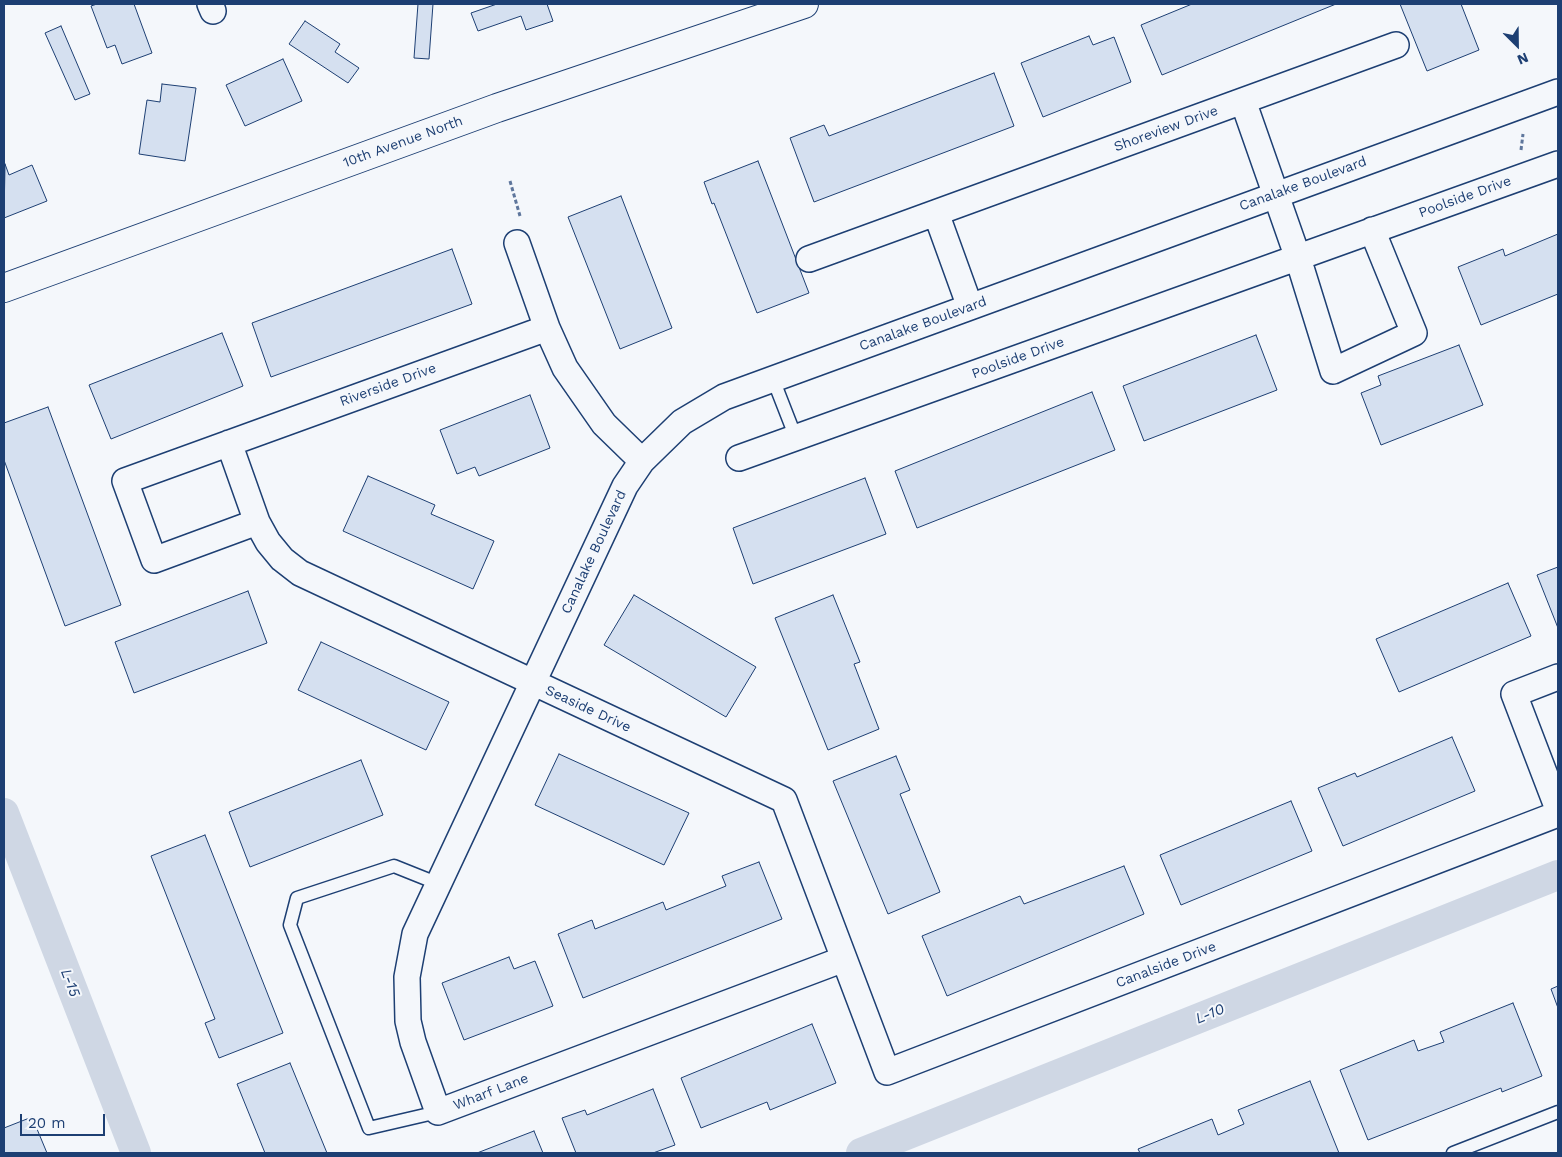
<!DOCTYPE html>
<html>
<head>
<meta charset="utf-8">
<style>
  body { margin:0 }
  #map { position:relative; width:1562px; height:1157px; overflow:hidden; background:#f4f7fb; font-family:"Work Sans",sans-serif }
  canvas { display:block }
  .frame { position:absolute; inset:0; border:5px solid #1d3f73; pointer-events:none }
  .north { position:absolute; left:1492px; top:20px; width:50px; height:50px; -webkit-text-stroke:4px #f4f7fb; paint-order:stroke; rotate:157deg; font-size:14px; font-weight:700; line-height:20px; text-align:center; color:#1d3f73 }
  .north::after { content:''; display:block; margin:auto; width:18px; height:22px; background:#1d3f73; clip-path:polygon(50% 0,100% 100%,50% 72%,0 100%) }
  .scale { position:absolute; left:20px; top:1114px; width:85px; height:22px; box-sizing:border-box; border:2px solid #1d3f73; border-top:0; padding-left:6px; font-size:15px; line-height:18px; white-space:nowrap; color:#1d3f73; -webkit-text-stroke:4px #f4f7fb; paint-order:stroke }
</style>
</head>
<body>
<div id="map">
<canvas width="1562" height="1157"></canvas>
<div class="frame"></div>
<div class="north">N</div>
<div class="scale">20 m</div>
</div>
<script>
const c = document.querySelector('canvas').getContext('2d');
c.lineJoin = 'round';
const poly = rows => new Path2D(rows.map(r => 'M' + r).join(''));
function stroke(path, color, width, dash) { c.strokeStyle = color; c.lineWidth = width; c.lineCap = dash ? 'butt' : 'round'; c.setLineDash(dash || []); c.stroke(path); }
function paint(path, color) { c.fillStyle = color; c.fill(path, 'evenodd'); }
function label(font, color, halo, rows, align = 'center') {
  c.font = font + ' "Work Sans",sans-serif'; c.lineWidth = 4; c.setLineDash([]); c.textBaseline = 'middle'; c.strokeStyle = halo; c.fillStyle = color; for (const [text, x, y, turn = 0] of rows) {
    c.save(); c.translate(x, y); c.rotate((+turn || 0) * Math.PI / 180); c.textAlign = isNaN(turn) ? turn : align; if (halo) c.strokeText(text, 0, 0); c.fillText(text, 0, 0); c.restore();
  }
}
stroke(poly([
  [4,813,136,1153],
  [861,1153,1558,875]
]), '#cfd7e4', 30);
const building = poly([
  [97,4,134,4,152,53,122,64,115,45,107,48,91,6,97,4],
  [418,4,433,4,429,59,414,58,418,4],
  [497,4,547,4,553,21,526,30,521,16,478,31,471,13,497,4],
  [1192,4,1336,4,1162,75,1141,25,1192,4],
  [1400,4,1461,4,1479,50,1427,71,1400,4],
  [305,21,340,44,335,52,359,68,348,83,289,44,305,21],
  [61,26,90,94,75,100,45,33,61,26],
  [1089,36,1093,45,1114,37,1131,82,1043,117,1021,63,1089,36],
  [283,59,302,101,245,126,226,85,283,59],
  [994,73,1014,126,814,202,790,138,824,125,829,136,994,73],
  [162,84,196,88,185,161,139,154,147,100,160,102,162,84],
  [758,161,809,293,757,313,714,203,712,204,704,182,758,161],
  [5,164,9,175,32,165,47,201,4,218,5,164],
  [621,196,672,328,620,349,568,217,621,196],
  [1558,234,1558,294,1481,325,1458,267,1503,249,1505,256,1558,234],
  [452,249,472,304,271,377,252,323,452,249],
  [222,333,243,386,111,439,89,385,222,333],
  [1256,335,1277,390,1144,441,1123,386,1256,335],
  [1459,345,1483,405,1381,445,1361,393,1381,385,1378,376,1459,345],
  [1092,392,1115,450,917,528,895,471,1092,392],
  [530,395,550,448,479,476,475,467,457,474,440,430,530,395],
  [48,407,121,605,65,626,4,460,4,423,48,407],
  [368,476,435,505,431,514,494,541,473,589,343,531,368,476],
  [865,478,886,534,753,584,733,528,865,478],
  [1558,567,1558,628,1537,575,1558,567],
  [1508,583,1531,636,1399,692,1376,639,1508,583],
  [248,591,267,643,134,693,115,642,248,591],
  [634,595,756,667,726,717,604,645,634,595],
  [833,595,860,662,854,664,879,729,828,750,775,618,833,595],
  [321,642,449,702,426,750,298,690,321,642],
  [1452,737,1475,791,1343,846,1318,788,1355,773,1357,777,1452,737],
  [559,754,689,813,664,865,535,805,559,754],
  [896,756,910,790,900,794,940,892,888,914,833,781,896,756],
  [361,760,383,815,250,867,229,812,361,760],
  [1291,801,1312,851,1181,905,1160,855,1291,801],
  [205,835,283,1033,219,1058,205,1023,215,1019,151,856,205,835],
  [759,862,782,919,583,998,558,934,592,920,595,929,663,902,666,910,726,886,722,876,759,862],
  [1124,866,1144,914,947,996,922,936,1020,896,1024,904,1124,866],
  [509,957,514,969,535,961,553,1006,464,1040,442,983,509,957],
  [1558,986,1558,1008,1551,989,1558,986],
  [1513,1003,1542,1076,1502,1092,1501,1088,1368,1140,1340,1070,1414,1040,1418,1051,1444,1042,1440,1032,1513,1003],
  [812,1024,836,1083,770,1110,767,1102,701,1128,681,1078,812,1024],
  [290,1063,327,1153,265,1153,237,1084,290,1063],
  [1310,1081,1339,1153,1140,1153,1138,1149,1212,1119,1218,1135,1244,1124,1238,1110,1310,1081],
  [653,1089,675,1145,653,1153,576,1153,562,1118,585,1110,587,1115,653,1089],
  [32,1117,47,1153,4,1153,4,1128,32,1117],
  [534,1131,543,1153,477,1153,534,1131]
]);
paint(building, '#d5e0f0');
stroke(building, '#1d3f73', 1);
const lane = poly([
  [773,379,796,438],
  [438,1112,369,1128,290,925,297,898,394,866,439,884],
  [1453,1153,1558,1112]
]);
const street = poly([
  [210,4,213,11],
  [1243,101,1298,258,1333,371,1414,333,1372,230],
  [936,213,970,307],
  [517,243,547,328,565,368,604,424,642,461],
  [809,259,1396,45],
  [229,443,257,522,268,542,282,559,300,573,784,800,887,1072,1558,814],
  [739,458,1558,164],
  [257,522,154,560,125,481,547,328],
  [1558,677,1514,694,1558,809],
  [844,959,438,1112,413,1042,408,1021,407,977,415,934,625,486,642,461,682,422,724,397,1558,92]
]);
const secondary = poly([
  [4,288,497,108,804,4]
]);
stroke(lane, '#1d3f73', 15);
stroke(street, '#1d3f73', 28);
stroke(secondary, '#1d3f73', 30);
stroke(poly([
  [1521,150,1523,134],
  [510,181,520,216]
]), '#5e769c', 3, [4, 2.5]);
stroke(lane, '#f4f7fb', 12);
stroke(street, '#f4f7fb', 25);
stroke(secondary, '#f4f7fb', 28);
label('14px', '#1d3f73', '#f4f7fb', [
  ["Shoreview Drive",1166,129,-20],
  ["10th Avenue North",403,142,-20],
  ["Canalake Boulevard",1303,184,-20],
  ["Poolside Drive",1465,197,-20],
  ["Canalake Boulevard",923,324,-20],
  ["Poolside Drive",1018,358,-20],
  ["Riverside Drive",388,385,-20],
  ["Canalake Boulevard",594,552,-65],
  ["Seaside Drive",588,709,25],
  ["Canalside Drive",1166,965,-21],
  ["Wharf Lane",491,1092,-21]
]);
label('italic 15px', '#1d3f73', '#f4f7fb', [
  ["L-15",70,983,69],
  ["L-10",1210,1014,-22]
]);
</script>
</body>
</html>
